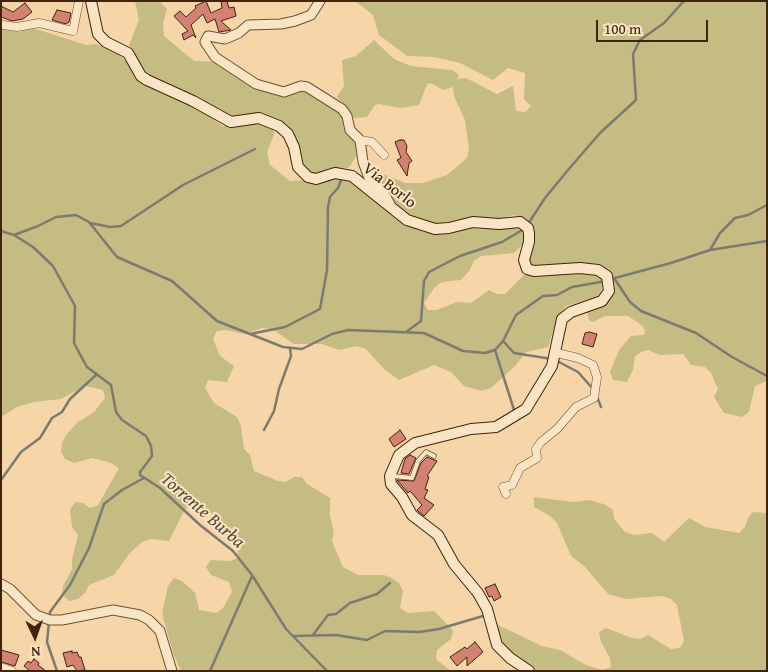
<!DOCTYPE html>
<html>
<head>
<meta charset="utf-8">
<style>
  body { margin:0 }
  #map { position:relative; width:768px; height:672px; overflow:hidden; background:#f6d6a8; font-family:"Gentium Book Plus",serif }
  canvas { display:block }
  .frame { position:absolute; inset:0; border:2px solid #412309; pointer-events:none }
  .north { position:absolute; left:10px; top:612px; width:50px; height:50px; -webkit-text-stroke:4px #f9e4c6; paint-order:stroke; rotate:177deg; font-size:14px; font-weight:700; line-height:20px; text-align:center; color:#412309 }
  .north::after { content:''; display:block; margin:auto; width:18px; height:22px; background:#412309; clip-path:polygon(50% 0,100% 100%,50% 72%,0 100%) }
  .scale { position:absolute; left:596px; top:20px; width:112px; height:22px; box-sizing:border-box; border:2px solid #412309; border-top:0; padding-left:6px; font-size:15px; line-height:18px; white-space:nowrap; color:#412309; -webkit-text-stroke:4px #f9e4c6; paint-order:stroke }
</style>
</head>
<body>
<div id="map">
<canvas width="768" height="672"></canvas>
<div class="frame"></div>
<div class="north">N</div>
<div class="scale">100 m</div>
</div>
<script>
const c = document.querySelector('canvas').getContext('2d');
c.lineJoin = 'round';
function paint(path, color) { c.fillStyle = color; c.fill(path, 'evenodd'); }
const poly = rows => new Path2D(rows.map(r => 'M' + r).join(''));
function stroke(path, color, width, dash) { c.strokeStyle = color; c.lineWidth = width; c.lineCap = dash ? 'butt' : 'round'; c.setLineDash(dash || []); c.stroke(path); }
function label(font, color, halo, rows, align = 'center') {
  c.font = font + ' "Gentium Book Plus",serif'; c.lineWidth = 4; c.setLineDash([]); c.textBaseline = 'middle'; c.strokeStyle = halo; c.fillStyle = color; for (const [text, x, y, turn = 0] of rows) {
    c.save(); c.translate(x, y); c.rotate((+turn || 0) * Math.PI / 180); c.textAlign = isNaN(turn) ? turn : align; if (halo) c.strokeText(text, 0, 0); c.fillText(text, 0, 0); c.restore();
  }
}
paint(poly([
  [135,1,159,1,167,9,163,23,164,36,194,61,216,62,245,81,305,90,337,109,342,115,356,146,357,155,350,166,348,168,330,168,317,174,309,172,302,166,289,130,275,119,251,114,232,117,150,77,142,68,129,45,139,20],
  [355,1,767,1,767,381,755,386,749,412,742,417,724,413,714,397,718,389,711,373,705,367,691,365,683,354,660,355,648,350,643,351,635,356,633,370,627,382,613,380,610,372,619,350,631,336,644,335,645,331,643,326,628,316,605,316,593,322,589,320,587,312,604,305,611,298,615,287,610,273,534,268,529,264,530,256,535,243,532,226,523,218,515,215,497,219,471,217,459,222,430,225,405,213,395,203,387,190,375,181,373,175,376,171,405,183,423,183,447,175,467,158,469,149,465,120,454,96,453,87,443,90,431,83,427,84,419,105,401,108,378,104,374,106,367,117,353,118,347,107,337,97,344,86,342,60,356,56,374,40,394,59,411,66,452,70,459,75,457,79,466,78,497,94,513,86,516,111,525,112,531,106,524,99,525,73,508,68,493,80,460,63,434,57,407,56,379,35,373,15],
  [33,28,86,45,96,44,116,52,126,61,135,76,142,82,186,101,223,126,254,122,267,125,274,130,274,135,267,152,270,165,290,181,344,178,356,184,405,223,485,229,518,227,525,229,524,243,514,253,481,256,474,261,470,270,461,280,442,282,434,288,424,303,428,310,437,310,457,302,471,303,489,290,497,294,505,294,524,275,585,272,600,277,602,281,602,289,597,297,566,306,563,310,556,321,548,347,526,352,515,366,491,388,482,391,464,386,451,372,434,365,399,380,384,369,366,349,357,346,339,350,322,344,294,344,272,329,262,328,245,334,226,330,217,331,213,339,220,356,234,366,227,382,208,380,205,388,214,403,237,417,241,426,244,449,250,455,254,471,278,481,286,482,294,477,302,477,307,484,330,498,330,515,334,533,332,541,343,567,358,575,384,575,392,578,399,583,403,591,400,608,408,613,434,611,447,624,453,631,451,639,437,650,436,659,451,671,181,671,173,653,162,613,168,586,174,578,182,581,195,593,199,610,216,613,223,608,232,592,229,582,211,575,206,567,211,560,230,561,238,558,238,548,226,535,218,518,202,507,193,505,185,509,169,541,151,539,142,542,129,554,114,575,89,585,85,593,78,599,69,601,62,594,63,586,72,569,72,560,78,535,72,527,70,510,75,502,83,503,90,508,98,505,119,468,111,463,92,458,74,463,65,459,61,452,62,443,66,435,78,422,94,412,105,398,103,390,85,386,61,399,34,402,17,407,1,417,1,29,19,32],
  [534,497,573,502,590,500,606,505,613,510,614,519,625,532,634,535,652,533,664,542,689,518,705,527,739,533,745,527,748,518,753,512,767,513,767,671,534,671,503,646,497,632,496,624,542,646,560,650,586,665,602,670,611,667,610,658,601,642,599,632,606,628,632,638,640,639,648,635,671,649,680,648,684,641,677,605,671,599,662,596,626,599,608,594,585,567,571,556,557,523,550,516,534,507]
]), '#c4bc82');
stroke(poly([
  [90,223,110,227,121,226,183,185,255,149],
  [528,224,545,198,568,170,600,133,636,100,633,54,640,40,664,23,684,1],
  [1,231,14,235,33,247,53,266,75,306,74,343,83,360,87,367,111,385,116,412,122,420,146,436,151,446,152,456,140,472,140,475,160,488,200,525,233,551,252,575,286,629,327,671],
  [14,235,38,226,56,217,76,215,89,222,117,257,172,281,217,321,283,347,302,349,332,334,348,330,424,333,463,351,485,353,495,350,503,341,516,315,543,296,557,295,572,287,606,281],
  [710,250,720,233,735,218,748,215,767,205],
  [614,278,630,302,641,311,696,333,732,357,767,376],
  [611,279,671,263,710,250,767,241],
  [406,332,421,321,424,281,429,272,460,256,502,242,524,229],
  [250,334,285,327,320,309,327,270,328,207,330,197,338,188,342,177],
  [504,342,514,353,552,359],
  [495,350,515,413],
  [557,361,578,372,593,389],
  [596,394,601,407],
  [264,430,274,411,279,389,291,356,290,348],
  [1,480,21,452,40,438,52,418,62,412,70,399,97,374],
  [313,635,328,615,336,614,350,603,377,594,390,583],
  [293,636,336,635,367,640,385,631,419,632,439,629,483,616],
  [57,671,47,642,50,612,70,585,89,548,104,504,122,490,144,478],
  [210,671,252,576]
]), '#7c7b70', 2.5);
const building = poly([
  [206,1,211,13,222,8,221,1,227,1,229,8,234,7,236,16,221,21,231,30,219,32,215,19,207,23,203,14,191,25,196,38,193,35,184,40,182,34,188,31,174,16,180,11,186,17,196,8,195,6,206,1],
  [25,3,32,12,23,19,12,21,1,17,1,6,13,12,25,3],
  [57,10,71,13,69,22,66,24,52,20,57,10],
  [400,140,404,140,407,146,406,152,412,161,409,163,407,176,397,160,401,158,395,142,400,140],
  [589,332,597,334,593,347,582,344,585,333,589,332],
  [400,430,406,439,394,447,389,439,400,430],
  [410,455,416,458,409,474,401,473,405,459,410,455],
  [427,457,437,461,427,476,429,477,425,489,428,490,424,498,434,505,424,516,417,510,422,505,410,491,408,493,397,480,414,481,421,463,427,457],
  [495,584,501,597,494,601,492,596,489,597,485,588,495,584],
  [475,642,483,652,467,666,467,657,457,666,450,657,465,647,467,649,475,642],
  [1,650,19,655,15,666,1,662,1,650],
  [72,651,72,653,77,652,79,657,81,657,85,670,77,671,73,665,67,667,63,653,72,651],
  [34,659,39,663,38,665,46,671,30,671,24,666,28,661,31,663,34,659]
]);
paint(building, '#d28173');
stroke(building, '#412309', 1);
const service = poly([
  [393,476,412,478,418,461,426,452,434,456]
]);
const minor = poly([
  [3,25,17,27,39,23,73,31,79,1],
  [360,140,372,142,384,155],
  [506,494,503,487,512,485,520,468,537,458,536,449,541,442,557,429,576,407,594,398,597,377,593,365,578,358,557,353],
  [1,667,12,671]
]);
const tertiary = poly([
  [320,1,311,15,295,21,281,24,248,25,239,33,225,39,208,36,205,42,215,57,256,84,284,92,301,86,307,87,342,109,347,116,350,130,360,140,363,162,369,178,384,193,392,208],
  [1,584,10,589,36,615,50,620,62,620,113,610,140,615,149,620,160,631,172,671]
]);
const secondary = poly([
  [91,1,98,34,106,42,128,53,141,76,147,80,193,101,231,122,259,118,279,126,288,134,294,147,298,167,308,177,316,179,335,173,352,176,407,220,435,229,449,228,473,222,499,224,520,222,528,228,529,233,529,242,524,260,527,269,534,271,580,268,598,270,607,276,609,291,602,301,571,312,562,319,552,366,526,409,496,427,471,429,415,443,399,455,390,476,391,484,402,497,412,515,438,535,454,564,478,593,487,609,497,645,510,658,529,671]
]);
stroke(service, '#6e5031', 5.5);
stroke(minor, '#6e5031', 9);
stroke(tertiary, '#6e5031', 11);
stroke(secondary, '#412309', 12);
stroke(service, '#f9e4c6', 4);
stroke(minor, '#f9e4c6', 8);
stroke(tertiary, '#f9e4c6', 9);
stroke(secondary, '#f9e4c6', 10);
label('16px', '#412309', '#f9e4c6', [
  ["Via Borlo",389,186,38]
]);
label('italic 18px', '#5a4834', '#f9e4c6', [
  ["Torrente Burba",202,511,41]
]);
</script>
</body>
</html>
